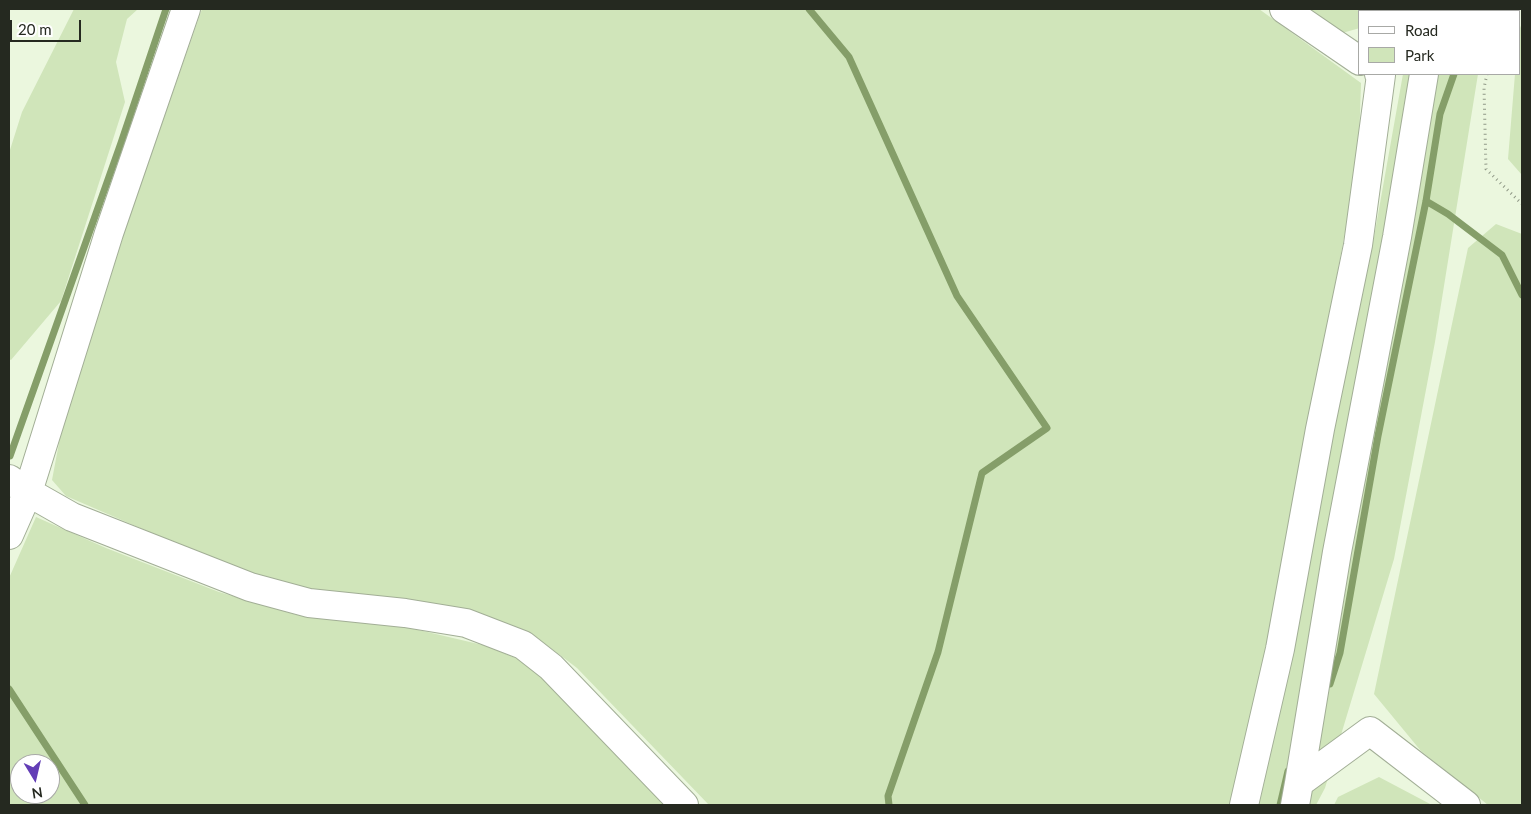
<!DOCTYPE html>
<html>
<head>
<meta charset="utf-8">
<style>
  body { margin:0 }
  #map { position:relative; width:1531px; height:814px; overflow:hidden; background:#ebf7de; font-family:Lato,sans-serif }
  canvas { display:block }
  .frame { position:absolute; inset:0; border:10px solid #252920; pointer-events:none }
  .legend { position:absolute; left:1358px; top:10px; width:162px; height:65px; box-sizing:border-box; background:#fff; border:1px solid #a8a9a6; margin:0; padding:6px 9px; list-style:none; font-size:15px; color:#252920 }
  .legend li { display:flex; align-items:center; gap:10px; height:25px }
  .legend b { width:25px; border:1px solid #a8a9a6 }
  .north { position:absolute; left:10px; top:754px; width:50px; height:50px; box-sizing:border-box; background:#fff; border:1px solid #a8a9a6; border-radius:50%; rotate:171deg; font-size:14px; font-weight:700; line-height:20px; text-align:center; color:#252920 }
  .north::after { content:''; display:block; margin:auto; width:18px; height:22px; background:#633eb6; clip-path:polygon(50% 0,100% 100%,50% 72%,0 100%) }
  .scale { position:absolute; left:10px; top:20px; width:71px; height:22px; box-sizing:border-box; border:2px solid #252920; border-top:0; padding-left:6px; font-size:15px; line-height:18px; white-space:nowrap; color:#252920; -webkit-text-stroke:4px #fff; paint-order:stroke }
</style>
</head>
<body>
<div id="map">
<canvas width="1531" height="814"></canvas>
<div class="frame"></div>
<ul class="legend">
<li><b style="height:6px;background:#fff"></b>Road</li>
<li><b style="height:14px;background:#d0e5ba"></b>Park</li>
</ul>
<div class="north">N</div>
<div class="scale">20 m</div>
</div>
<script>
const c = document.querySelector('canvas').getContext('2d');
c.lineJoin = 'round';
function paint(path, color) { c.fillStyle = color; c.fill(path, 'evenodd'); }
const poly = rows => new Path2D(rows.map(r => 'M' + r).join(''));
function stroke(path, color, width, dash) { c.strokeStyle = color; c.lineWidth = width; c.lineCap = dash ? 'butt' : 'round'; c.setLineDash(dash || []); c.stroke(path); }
paint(poly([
  [74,9,138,9,127,19,116,62,125,102,61,301,11,360,9,359,9,153,22,112],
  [202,9,1259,9,1361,83,1359,144,1346,227,1256,704,1235,805,709,805,577,668,531,633,455,608,311,591,242,572,66,496,52,480,62,427,131,212],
  [1302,9,1377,9,1375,11,1360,11,1360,28,1342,33],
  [1430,9,1498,9,1496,11,1429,11],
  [1522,23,1522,175,1508,159,1515,74,1520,74,1520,28],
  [1403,74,1478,74,1435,342,1394,559,1325,788,1316,805,1259,805,1288,676,1340,390,1374,237],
  [1496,224,1522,234,1522,805,1488,805,1421,751,1374,694,1468,248],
  [36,517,106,548,219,592,297,615,406,627,487,646,532,665,666,805,9,805,9,578],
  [20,764,50,764,50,794,20,794],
  [1379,777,1432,805,1334,805,1338,797]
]), '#d0e5ba');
stroke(poly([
  [809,9,849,57,957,296,1047,428,982,473,938,652,888,796,889,805],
  [1474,11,1475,9],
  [1426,201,1448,214,1502,255,1522,295],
  [10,456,121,143,166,9],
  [1330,684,1340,653,1378,436,1426,201,1440,114,1454,74],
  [9,689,85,805],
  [1280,805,1288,771]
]), '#859e69', 7);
const minor = poly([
  [1284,9,1360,61],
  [1441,11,1442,9],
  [9,479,28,492,72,517,250,587,309,603,405,613,466,623,523,645,551,667,684,805],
  [9,535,28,492,109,233,186,9],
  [1299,783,1337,552,1397,237,1424,74],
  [1244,805,1280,649,1320,429,1358,245,1381,75,1379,74],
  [1295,805,1299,783,1370,731,1466,805]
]);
stroke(minor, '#a2ae96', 30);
stroke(poly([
  [1394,11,1394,9],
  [1506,11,1507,9],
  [1487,74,1484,88,1486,169,1522,204]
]), '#8f9886', 3, [1, 4]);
stroke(minor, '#fff', 28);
</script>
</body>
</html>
